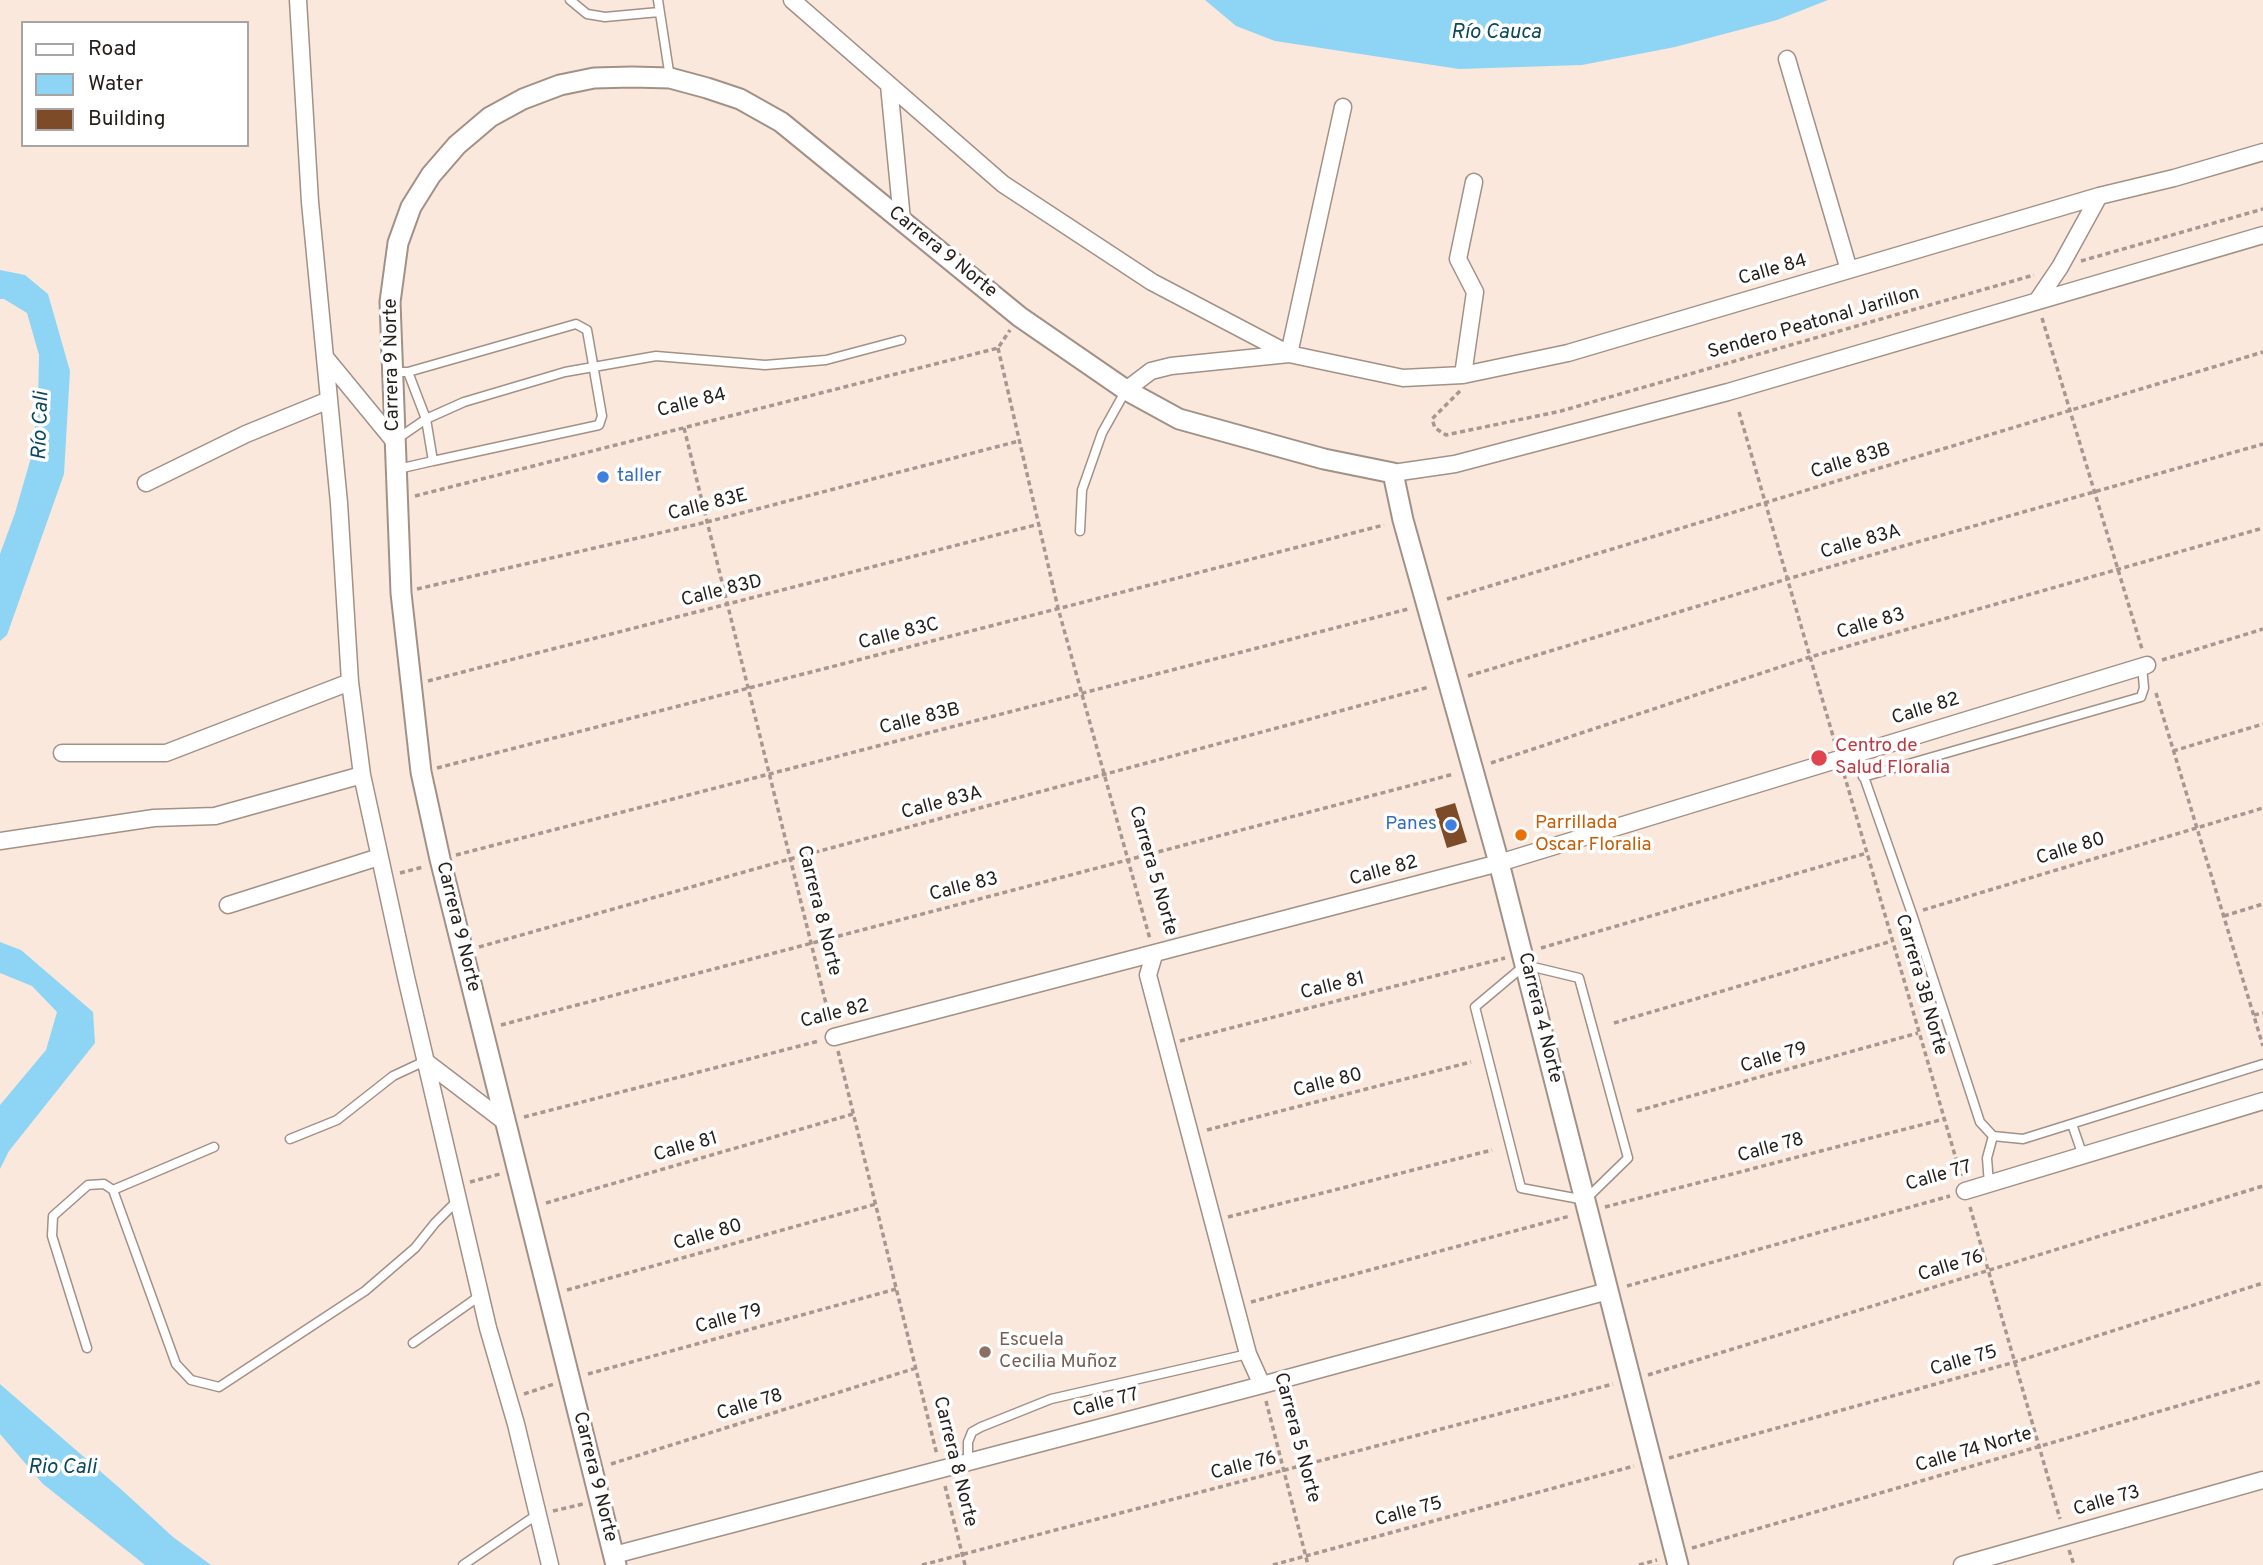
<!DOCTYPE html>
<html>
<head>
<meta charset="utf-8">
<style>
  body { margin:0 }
  #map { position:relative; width:2263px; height:1565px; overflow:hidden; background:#fae8dd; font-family:Overpass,sans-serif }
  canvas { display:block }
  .legend { position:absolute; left:21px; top:21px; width:228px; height:126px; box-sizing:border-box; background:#fff; border:2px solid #a8a5a4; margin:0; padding:9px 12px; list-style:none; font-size:21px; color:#251f1b }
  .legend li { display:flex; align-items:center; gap:14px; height:35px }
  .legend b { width:35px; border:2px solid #a8a5a4 }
</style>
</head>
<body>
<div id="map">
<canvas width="2263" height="1565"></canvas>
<ul class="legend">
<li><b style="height:9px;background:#fff"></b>Road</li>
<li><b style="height:19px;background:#8ed5f5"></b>Water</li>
<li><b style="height:19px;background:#7d4b28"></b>Building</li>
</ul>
</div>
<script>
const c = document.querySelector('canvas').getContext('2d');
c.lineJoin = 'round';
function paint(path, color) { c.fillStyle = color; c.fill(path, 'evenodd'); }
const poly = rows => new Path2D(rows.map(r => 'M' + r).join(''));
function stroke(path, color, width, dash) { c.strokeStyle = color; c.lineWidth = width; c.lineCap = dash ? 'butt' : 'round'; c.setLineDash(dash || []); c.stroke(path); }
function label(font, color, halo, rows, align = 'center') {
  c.font = font + ' Overpass,sans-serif'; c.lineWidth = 7; c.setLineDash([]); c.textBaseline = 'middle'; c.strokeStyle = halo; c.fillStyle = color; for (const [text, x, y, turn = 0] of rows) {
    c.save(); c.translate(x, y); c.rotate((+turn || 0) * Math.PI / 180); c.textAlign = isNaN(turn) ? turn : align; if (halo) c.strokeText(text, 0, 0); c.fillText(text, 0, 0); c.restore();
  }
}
paint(poly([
  [1205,0,1828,0,1777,20,1675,47,1582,65,1459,69,1275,41,1236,26],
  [0,270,25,275,48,294,70,371,64,474,7,635,0,641,0,554,15,513,30,461,38,406,39,355,27,313,4,299,0,299],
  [0,942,21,950,93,1012,95,1043,9,1151,0,1169,0,1105,46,1050,57,1012,32,986,0,973],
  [0,1384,123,1491,173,1537,211,1565,145,1565,43,1484,0,1434]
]), '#8ed5f5');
paint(poly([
  [1455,803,1467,842,1447,848,1435,809]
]), '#7d4b28');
const service = poly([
  [570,0,587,14,605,17,659,12],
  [658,0,670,78],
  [394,372,408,372,426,419,433,461,599,425,602,416,587,330,576,324,408,372],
  [397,439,426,419,464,402,565,372,656,356,765,365,826,360,901,340],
  [398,469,433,461],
  [1080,531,1082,490,1102,433,1126,390],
  [1856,754,1912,914,1980,1122,1993,1136,2023,1139,2263,1064],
  [1863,777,2141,697,2144,688,2142,666],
  [1525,965,1579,978,1628,1158,1585,1200,1521,1188,1475,1007,1525,965],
  [2072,1124,2083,1156],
  [290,1139,337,1120,393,1076,425,1061],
  [1989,1184,1987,1158,1993,1136],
  [113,1190,214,1147],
  [413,1343,481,1295],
  [87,1348,52,1236,53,1216,88,1185,104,1184,113,1190,176,1364,191,1380,219,1387,365,1291,415,1248,435,1223,458,1200],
  [968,1462,968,1442,972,1432,981,1427,1051,1399,1248,1354],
  [463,1565,538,1514]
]);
const minor = poly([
  [298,0,310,202,339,503,350,682,362,775,406,977,488,1328,516,1424,550,1565],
  [792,0,1003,184,1152,282,1289,354,1403,378,1463,375,1568,353,2099,196,2174,178,2263,152],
  [1787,59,1849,270],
  [889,85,902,220],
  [2037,301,2060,267,2099,196],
  [1289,354,1343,107],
  [325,357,394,441],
  [1463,375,1475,292,1458,259,1474,182],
  [1126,390,1151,371,1171,366,1289,354],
  [1393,473,1455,464,1728,392,2263,235],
  [146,483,246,434,329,400],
  [62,753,166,753,350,682],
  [0,841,154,818,215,816,362,775],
  [228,905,379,857],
  [1154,955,1148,975,1248,1354,1262,1385],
  [834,1037,1499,863,2147,665],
  [425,1061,505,1122],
  [1965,1191,2263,1101],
  [614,1555,1262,1385,1608,1291],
  [1962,1565,2263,1480]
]);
const tertiary = poly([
  [616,1565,440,859,421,772,401,593,390,302,398,243,411,207,431,175,457,145,490,117,523,99,560,85,594,78,632,77,670,78,707,88,740,99,781,122,1020,317,1126,390,1179,419,1324,459,1393,473,1403,520,1499,863,1678,1565]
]);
stroke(service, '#a29187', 11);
stroke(minor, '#a29187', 19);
stroke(tertiary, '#a29187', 23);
stroke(poly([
  [2081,261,2263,209],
  [2042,318,2142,649],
  [998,348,1058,608,1150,939],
  [1460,391,1432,419,1435,428,1446,435,1561,411,2034,275],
  [1739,412,1835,743],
  [684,428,830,1020],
  [415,496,998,348,1010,330],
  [417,589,707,522,1019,441],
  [1447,599,2263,352],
  [2162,660,2263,629],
  [1468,676,1787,579,2263,444],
  [428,681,1039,524],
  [2156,693,2263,1046],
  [2173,751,2263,724],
  [1491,763,1810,657,2263,528],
  [437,768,1384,525],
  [1844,774,1961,1176],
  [456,855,1408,609],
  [400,873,423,867],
  [1923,910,2263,808],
  [2224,916,2263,904],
  [479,947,790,859,1429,687],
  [1541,948,1867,853],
  [2254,1015,2263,1013],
  [1614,1023,1892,941],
  [501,1025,1454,774],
  [1180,1041,1505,958],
  [838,1051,937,1455],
  [1637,1111,1918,1033],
  [524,1117,819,1041],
  [1207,1130,1471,1062],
  [470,1182,500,1174],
  [546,1203,853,1114],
  [1605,1207,1944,1119],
  [1970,1207,2060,1519],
  [1228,1217,1492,1150],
  [1627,1286,1950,1196],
  [567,1290,876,1204],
  [1251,1302,1570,1216],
  [588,1374,896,1289],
  [1648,1375,2263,1186],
  [524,1394,554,1384],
  [1266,1401,1308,1565],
  [1669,1458,2015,1362,2263,1283],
  [611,1464,916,1368],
  [945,1486,965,1565],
  [553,1511,583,1504],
  [1692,1548,2263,1381],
  [2069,1550,2074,1565],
  [922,1565,1613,1384],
  [1273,1565,1634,1466],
  [1639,1565,1657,1560]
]), '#a69890', 3.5, [5, 3.5]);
stroke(service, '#fff', 8);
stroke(minor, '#fff', 16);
stroke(tertiary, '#fff', 19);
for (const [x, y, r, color] of [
  [603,477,7,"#3f7fe0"],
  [1819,758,9,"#e0444e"],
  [1451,825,7,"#3f7fe0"],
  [1521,835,7,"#e8710a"],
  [985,1352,7,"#8d6e63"]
]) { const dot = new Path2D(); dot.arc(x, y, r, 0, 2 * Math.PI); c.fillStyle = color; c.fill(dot); stroke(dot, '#fff', 2.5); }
label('19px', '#251f1b', '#fff', [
  ["Carrera 9 Norte",942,253,39],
  ["Calle 84",1773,271,-16],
  ["Sendero Peatonal Jarillon",1814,324,-16],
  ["Carrera 9 Norte",393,365,-91],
  ["Calle 84",692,404,-14],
  ["Calle 83B",1851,462,-17],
  ["Calle 83E",708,506,-14],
  ["Calle 83A",1861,543,-16],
  ["Calle 83D",722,592,-14],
  ["Calle 83",1871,625,-16],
  ["Calle 83C",899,635,-14],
  ["Calle 82",1926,710,-17],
  ["Calle 83B",920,720,-14],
  ["Calle 83A",942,804,-15],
  ["Calle 80",2071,850,-17],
  ["Carrera 5 Norte",1152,871,74],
  ["Calle 82",1384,872,-15],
  ["Calle 83",964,888,-14],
  ["Carrera 8 Norte",818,911,76],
  ["Carrera 9 Norte",457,927,76],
  ["Carrera 3B Norte",1920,985,74],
  ["Calle 81",1333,987,-14],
  ["Calle 82",835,1015,-14],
  ["Carrera 4 Norte",1539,1018,76],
  ["Calle 79",1774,1059,-16],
  ["Calle 80",1328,1084,-14],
  ["Calle 81",686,1148,-16],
  ["Calle 78",1771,1149,-15],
  ["Calle 77",1939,1177,-16],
  ["Calle 80",708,1236,-16],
  ["Calle 76",1951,1267,-17],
  ["Calle 79",729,1320,-15],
  ["Calle 75",1964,1362,-16],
  ["Calle 77",1106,1404,-15],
  ["Calle 78",750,1406,-17],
  ["Carrera 5 Norte",1296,1438,75],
  ["Calle 74 Norte",1974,1451,-16],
  ["Carrera 8 Norte",954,1462,76],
  ["Calle 76",1244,1467,-14],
  ["Carrera 9 Norte",594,1477,76],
  ["Calle 73",2107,1502,-16],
  ["Calle 75",1409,1513,-15]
]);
label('19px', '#366cbe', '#fff', [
  ["taller",617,477],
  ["Panes",1437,825,"right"]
], 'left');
label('19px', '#be3a42', '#fff', [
  ["Centro de",1835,747],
  ["Salud Floralia",1835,769]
], 'left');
label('19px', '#c56008', '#fff', [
  ["Parrillada",1535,824],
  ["Oscar Floralia",1535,846]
], 'left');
label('19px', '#785e54', '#fff', [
  ["Escuela",999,1341],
  ["Cecilia Muñoz",999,1363]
], 'left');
label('italic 21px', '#0b485e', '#fff', [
  ["Río Cauca",1496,34],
  ["Río Cali",42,426,-88],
  ["Rio Cali",62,1469]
]);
</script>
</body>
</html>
